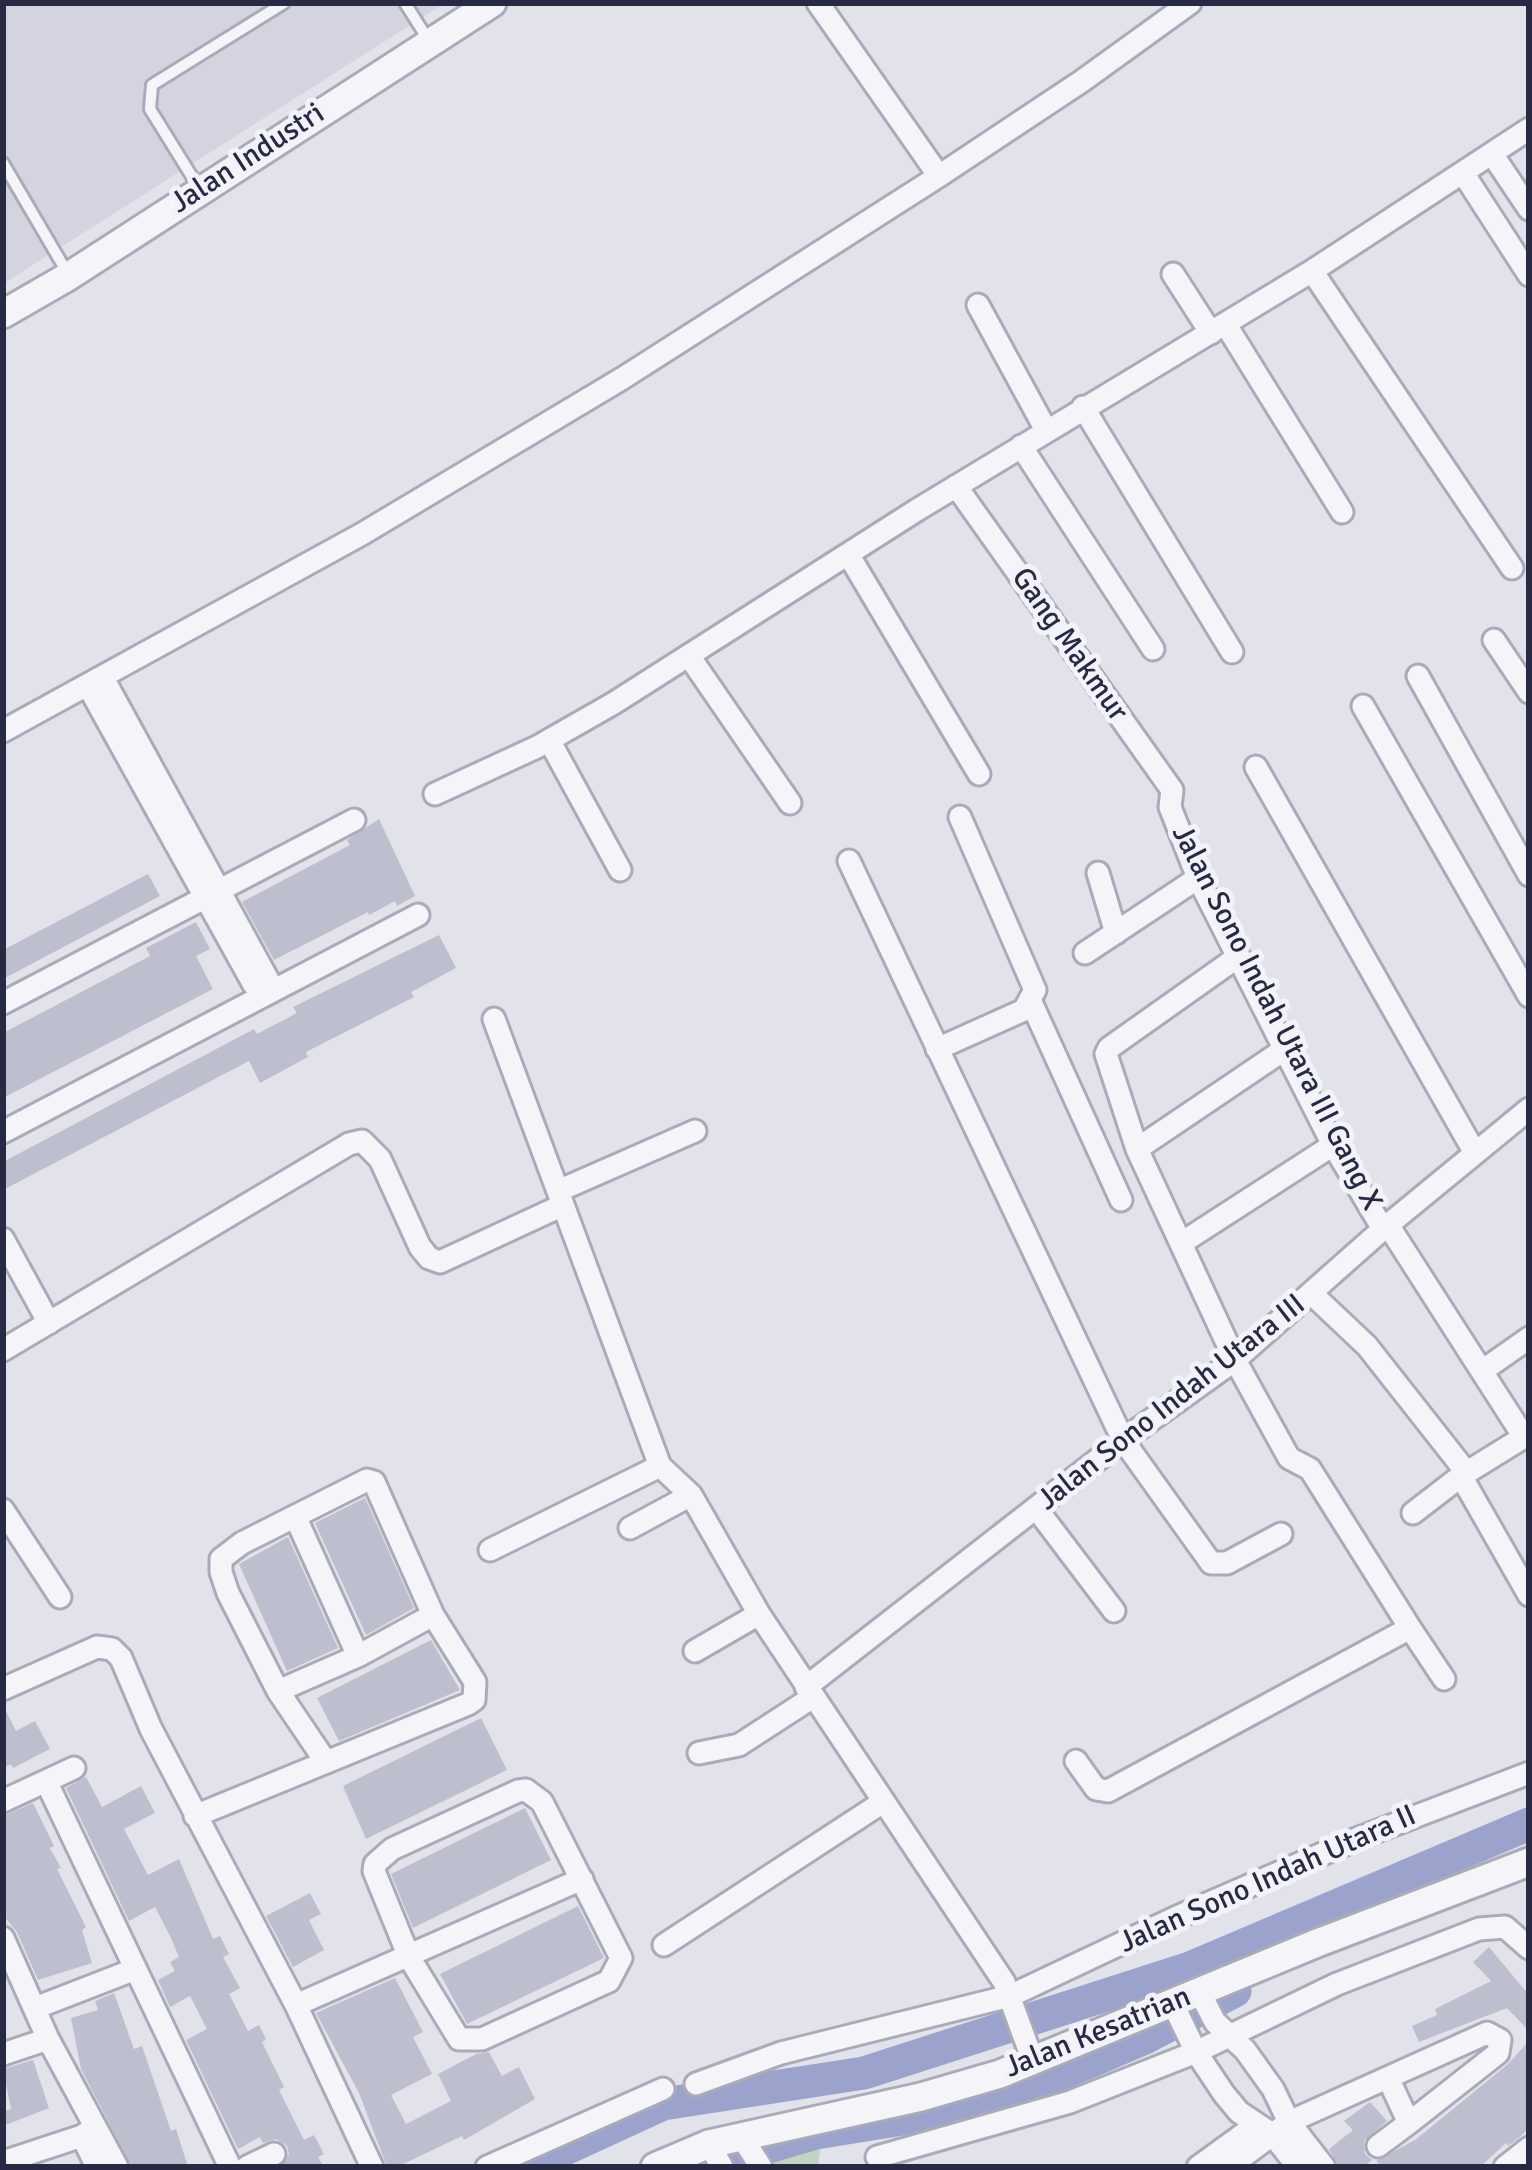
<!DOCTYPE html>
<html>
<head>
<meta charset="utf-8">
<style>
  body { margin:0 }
  #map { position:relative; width:1532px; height:2170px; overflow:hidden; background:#e2e2eb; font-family:Signika,sans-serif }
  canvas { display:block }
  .frame { position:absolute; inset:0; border:6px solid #282a44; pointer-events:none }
</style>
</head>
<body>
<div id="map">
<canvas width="1532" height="2170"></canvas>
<div class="frame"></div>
</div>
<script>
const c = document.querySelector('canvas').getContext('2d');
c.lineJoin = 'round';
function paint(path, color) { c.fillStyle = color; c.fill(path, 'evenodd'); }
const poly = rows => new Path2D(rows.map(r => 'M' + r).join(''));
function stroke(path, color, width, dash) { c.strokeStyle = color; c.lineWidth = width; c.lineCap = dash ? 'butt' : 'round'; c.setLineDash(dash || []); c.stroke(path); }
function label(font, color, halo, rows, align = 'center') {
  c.font = font + ' Signika,sans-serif'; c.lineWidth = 10; c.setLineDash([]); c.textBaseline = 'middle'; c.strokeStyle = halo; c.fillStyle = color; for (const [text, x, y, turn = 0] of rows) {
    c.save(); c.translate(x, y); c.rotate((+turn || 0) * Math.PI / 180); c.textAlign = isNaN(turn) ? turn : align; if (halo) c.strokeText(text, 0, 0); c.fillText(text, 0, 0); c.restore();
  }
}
paint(poly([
  [3,3,445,3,3,284]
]), '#d3d4e0');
paint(poly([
  [824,2120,818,2167,706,2167,697,2151]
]), '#c2d5c3');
stroke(poly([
  [526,2167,663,2104,864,2073,1190,1968,1529,1824],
  [700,2167,816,2133,989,2105,1147,2037,1235,1991]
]), '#9ba3cd', 33);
paint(poly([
  [379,819,415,896,397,906,395,901,369,915,368,912,274,960,242,902,350,845,347,840],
  [148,874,160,896,3,979,3,950],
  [196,922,210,949,196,956,213,989,3,1098,3,1033,150,956,146,948],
  [439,935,456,968,411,992,414,997,306,1052,308,1057,260,1083,249,1061,3,1190,3,1162,254,1029,257,1034,297,1013,293,1007],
  [365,1498,414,1608,366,1635,315,1523],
  [288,1537,338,1648,287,1671,239,1564],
  [431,1640,460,1690,339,1741,317,1698],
  [3,1705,16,1731,35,1721,50,1749,13,1768,11,1764,3,1768],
  [481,1718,507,1770,366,1839,343,1786],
  [86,1777,102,1807,141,1786,155,1813,124,1829,148,1875,179,1859,213,1939,220,1936,229,1954,223,1957,240,1988,229,1994,248,2031,259,2025,266,2039,262,2042,284,2087,279,2090,304,2140,314,2135,324,2154,318,2157,324,2167,281,2167,289,2154,287,2146,276,2139,263,2143,260,2137,238,2149,186,2040,207,2029,190,1996,170,2007,158,1980,175,1971,170,1962,179,1957,170,1936,155,1907,129,1921,66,1788],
  [33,1803,54,1846,50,1848,61,1868,57,1869,86,1927,82,1930,92,1963,38,1980,17,1932,3,1915,3,1816],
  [525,1808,551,1860,413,1928,391,1874],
  [310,1893,321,1914,309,1920,324,1950,293,1967,266,1916],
  [578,1906,604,1958,467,2024,440,1974],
  [1489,1947,1529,1995,1529,2031,1507,2008,1419,2042,1412,2026,1437,2015,1435,2009,1491,1981,1473,1962],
  [395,1978,423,2032,413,2037,432,2074,391,2095,406,2124,451,2101,438,2074,476,2054,489,2052,502,2076,519,2067,535,2099,464,2140,462,2136,397,2167,387,2167,359,2093,316,2013],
  [114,1993,134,2049,142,2046,171,2131,176,2129,188,2167,132,2167,81,2069,71,2018,98,2010,95,2001],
  [1529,2041,1529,2128,1521,2136,1508,2146,1506,2143,1480,2167,1382,2167,1376,2161,1415,2140,1507,2065],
  [33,2060,49,2108,3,2126,3,2111,11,2109,3,2069],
  [1370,2102,1387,2121,1364,2141,1365,2154,1372,2160,1363,2167,1339,2167,1329,2149,1353,2130,1344,2121]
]), '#bebfce');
const service = poly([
  [405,3,429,41],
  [3,163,68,274],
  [199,188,150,109,152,85,284,3]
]);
const minor = poly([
  [818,3,939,176],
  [1492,154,1529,209],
  [1463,173,1529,275],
  [1312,271,1512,568],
  [1173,274,1211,333],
  [978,305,1046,430],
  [1226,325,1342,512],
  [1083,407,1232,652],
  [1021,446,1153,649],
  [956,486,1172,790,1170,807,1198,878,1333,1145,1383,1229],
  [848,554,979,774],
  [1494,640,1529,692],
  [689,656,790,803],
  [1418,676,1529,875],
  [103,678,273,989],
  [88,686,254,985],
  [1363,706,1529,996],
  [3,731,362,534,623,378,939,176,1082,81,1190,3],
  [549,740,620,870],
  [1256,767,1475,1153],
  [435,794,537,747,614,703,917,510,1312,271,1529,129],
  [849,861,1123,1440,1211,1563,1227,1563,1281,1534],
  [1098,873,1116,933],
  [1085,953,1198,878],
  [1031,1002,1121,1200],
  [3,1003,354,820],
  [494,1019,660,1466,691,1495,759,1614,1004,1982,1033,2061],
  [937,1049,1024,1010,1035,990,960,817],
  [3,1132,418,915],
  [1137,1149,1285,1049],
  [558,1191,695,1131],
  [1388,1225,1524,1437],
  [3,1239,49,1323],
  [1183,1242,1333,1145],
  [1312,1294,1367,1346,1467,1473],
  [3,1350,349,1144,362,1141,380,1159,420,1247,429,1258,440,1262,561,1206],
  [1482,1371,1529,1338],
  [1461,1476,1529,1595],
  [1036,1508,1114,1611],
  [3,1510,60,1597],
  [1413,1513,1461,1476,1529,1434],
  [295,1516,358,1656],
  [630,1528,691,1495],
  [490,1550,660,1466],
  [1410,1628,1444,1679],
  [695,1651,759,1614],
  [806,1687,1123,1440,1235,1360,1383,1229,1529,1109],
  [3,1689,97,1647,112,1649,121,1658,151,1729,296,2005,372,2167],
  [278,1691,358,1656,433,1615],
  [699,1753,739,1745,813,1697],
  [1076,1761,1096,1789,1108,1791,1410,1628,1310,1469,1289,1458,1235,1360,1137,1149,1106,1054,1109,1048,1239,956],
  [46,1781,230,2167],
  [526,1790,542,1802,621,1958,609,1981,482,2039,459,2039,409,1957,374,1871,375,1864,392,1849,518,1791,526,1790],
  [3,1801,74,1768],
  [195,1816,468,1704,474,1700,475,1682,433,1615,374,1482,367,1480,242,1543,221,1559,221,1572,228,1593,278,1691,326,1762],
  [3,1938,48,2039,117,2167],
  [664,1945,883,1802],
  [1199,1991,1215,2022,1245,2050,1273,2089,1289,2122,1324,2167],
  [1172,2002,1196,2052,1224,2094,1239,2112,1272,2134,1298,2167],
  [296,2005,582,1879],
  [35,2008,133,1970],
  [3,2054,48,2039],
  [696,2084,781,2053,1010,1996,1175,1918,1359,1838,1529,1773],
  [82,2136,97,2167],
  [741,2136,761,2167],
  [709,2144,722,2167],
  [1378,2146,1409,2123],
  [877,2157,1070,2102,1196,2052,1337,1984,1479,1929,1505,1927,1529,1948],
  [3,2162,82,2136,94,2128],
  [247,2167,274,2154],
  [487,2167,663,2089],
  [1198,2167,1256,2125],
  [1229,2167,1289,2122,1487,2033,1500,2040,1498,2053,1409,2123,1388,2078],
  [1505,2167,1529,2148]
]);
const tertiary = poly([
  [3,314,69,276,492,3],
  [655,2167,709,2144,921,2097,1000,2074,1317,1943,1529,1862]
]);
stroke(service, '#aaabb9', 16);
stroke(minor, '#aaabb9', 27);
stroke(tertiary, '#aaabb9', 33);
stroke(service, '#f5f5f9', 10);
stroke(minor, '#f5f5f9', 21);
stroke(tertiary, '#f5f5f9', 27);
label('30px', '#282a44', '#f2f2f8', [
  ["Jalan Industri",248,159,-33],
  ["Gang Makmur",1069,645,55],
  ["Jalan Sono Indah Utara III Gang X",1276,1018,63],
  ["Jalan Sono Indah Utara III",1172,1403,-38],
  ["Jalan Sono Indah Utara II",1268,1880,-24],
  ["Jalan Kesatrian",1098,2033,-22]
]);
</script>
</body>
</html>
